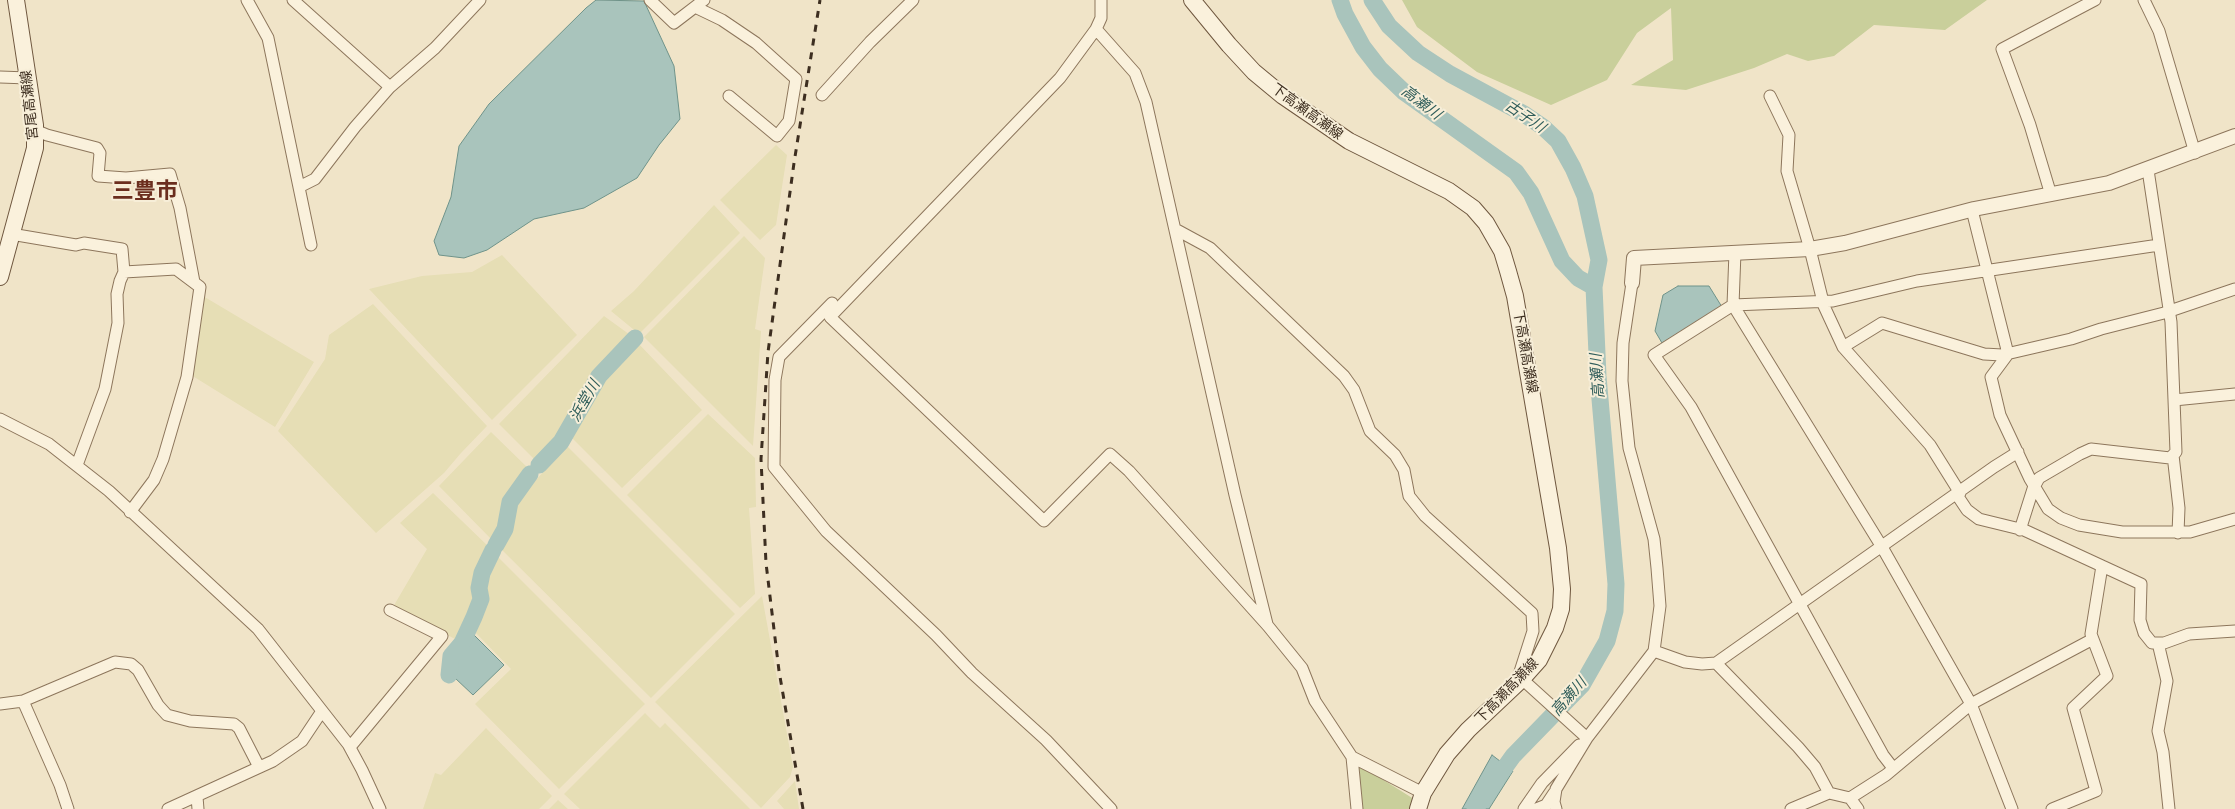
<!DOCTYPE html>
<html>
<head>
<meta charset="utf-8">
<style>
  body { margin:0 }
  canvas { display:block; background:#f0e4c8 }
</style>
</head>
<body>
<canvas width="2235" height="809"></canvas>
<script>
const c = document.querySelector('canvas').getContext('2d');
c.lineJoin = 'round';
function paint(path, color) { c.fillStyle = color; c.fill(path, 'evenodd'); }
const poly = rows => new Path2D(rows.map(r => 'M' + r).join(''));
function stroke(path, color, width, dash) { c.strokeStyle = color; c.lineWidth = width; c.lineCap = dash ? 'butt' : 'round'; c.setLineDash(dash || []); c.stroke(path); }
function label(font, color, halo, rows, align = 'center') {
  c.font = font + ' "PT Serif","Noto Sans JP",serif'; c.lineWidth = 4; c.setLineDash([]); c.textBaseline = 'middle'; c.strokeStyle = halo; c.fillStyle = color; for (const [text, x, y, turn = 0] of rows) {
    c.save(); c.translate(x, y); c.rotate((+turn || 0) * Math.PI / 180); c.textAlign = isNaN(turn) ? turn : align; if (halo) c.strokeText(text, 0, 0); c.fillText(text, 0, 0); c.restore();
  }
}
paint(poly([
  [776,145,787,155,776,225,760,240,720,200],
  [714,205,740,233,639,334,611,311,634,291],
  [744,236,765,258,755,329,761,331,753,446,644,337],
  [502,255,577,335,492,420,369,289,422,276,472,272],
  [203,296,314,362,275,427,191,375],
  [373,304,487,426,461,453,444,473,376,533,278,431,325,359,329,335],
  [604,316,633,337,602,371,587,390,567,427,550,448,536,461,499,424],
  [637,342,702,410,622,488,570,436,589,399,605,375],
  [708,414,755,458,756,507,749,508,755,594,740,608,627,495],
  [491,432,529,469,503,505,500,528,493,541,439,486],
  [567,446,735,614,651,698,501,549,510,537,516,508,525,492],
  [433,493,490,548,477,575,474,587,476,600,457,640,393,607,427,549,400,523],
  [498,557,645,704,559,789,475,704,511,669,474,631,484,605,485,586],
  [762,596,793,767,790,777,761,808,655,702],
  [645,713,660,728,665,723,750,809,580,809,564,794],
  [486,728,552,796,539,809,423,809,435,773,441,775],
  [795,781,799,809,784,809,777,801],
  [558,800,568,809,549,809]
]), '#e6deb5');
paint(poly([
  [1402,0,1987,0,1945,30,1874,25,1834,56,1808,61,1787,54,1754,68,1686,90,1631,85,1673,60,1671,8,1637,33,1607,80,1551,105,1477,72,1417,27],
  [1358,764,1417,801,1415,809,1362,809]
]), '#c9cf9b');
const water = poly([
  [596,0,644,1,674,66,680,119,659,145,637,178,584,208,534,219,487,250,464,258,439,255,434,241,451,197,459,146,489,104,586,8,596,0],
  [1678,286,1709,286,1722,307,1662,343,1655,331,1663,295,1678,286],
  [474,635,504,665,473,695,455,678,458,657,474,635],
  [1492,755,1513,771,1489,809,1462,809,1492,755]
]);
paint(water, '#a9c4bc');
stroke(water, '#6f938a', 1);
stroke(poly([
  [1340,0,1345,14,1363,47,1380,69,1404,92,1516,172,1531,193,1562,261,1578,278,1594,287],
  [1372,0,1389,26,1418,53,1450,74,1524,114,1543,127,1558,141,1573,168,1585,196,1599,260,1594,287,1598,376,1616,584,1615,611,1607,641,1582,685,1513,756,1475,809],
  [539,465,561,442,599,376,635,338],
  [496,545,505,529,510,502,530,474],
  [449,675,451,656,462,643,474,617,481,599,479,588,482,573,493,550]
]), '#a9c4bc', 17);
const minor = poly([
  [247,0,268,38,311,245],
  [293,0,390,87],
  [650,0,674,23,704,0],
  [1101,0,1101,18,1096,29,1060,78,830,317,1044,521,1110,454,1129,471,1268,626,1302,668,1315,701,1352,757,1423,793],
  [2144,0,2159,31,2195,153],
  [695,7,722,20,756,43,796,79,789,121,777,136,729,96],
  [1096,29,1135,73,1146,102,1235,495,1267,624],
  [0,77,28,78],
  [822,95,870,42,913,0],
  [1770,96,1789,135,1787,171,1810,249,1824,306,1843,347,1930,445,1960,493],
  [35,130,47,135,97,148,100,153,98,176,126,178,170,174,180,208,194,282],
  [299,187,315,179,355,127,390,87,435,48,480,0],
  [2051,195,2030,125,2002,49,2095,0],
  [1972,210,2008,354,1991,377,2000,415,2030,479,2048,509,2061,518,2079,525,2122,532,2190,532,2235,519],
  [1175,229,1210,248,1344,376,1354,390,1370,431,1395,455,1404,470,1409,496,1425,516,1532,613,1533,631,1518,678,1522,679,1587,738],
  [11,234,76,245,84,243,122,249,124,272],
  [1735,252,1733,305,1882,547,1971,704,2012,809],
  [832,303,779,357,775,380,774,467,826,531,936,635,972,673,1046,740,1111,809],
  [1843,347,1882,323,1984,354,2002,355,2071,339,2101,329,2164,313,2235,289],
  [2174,400,2235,394],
  [0,419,49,444,109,491,258,629,348,744,362,770,380,809],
  [2173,455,2179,508,2178,533],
  [77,465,105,389,118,323,117,294,120,281,124,272,176,269,200,287,187,377,163,459,154,480,130,512],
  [1957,495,1967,510,1979,519,2024,530,2141,584,2140,620,2144,633,2152,643,2164,643,2189,634,2235,631],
  [2020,530,2033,489,2039,478,2080,454,2091,449,2170,458,2176,452,2171,322,2148,170],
  [2158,643,2167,681,2158,731,2163,752,2169,809],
  [1654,651,1685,662,1702,664,1716,663,1994,467,2018,452],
  [1716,663,1798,747,1815,767,1829,793],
  [23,701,60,785,68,809],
  [0,704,23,701,115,662,131,664,138,670,158,705,167,715,190,721,234,724,239,728,259,767],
  [350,747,442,636,390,610],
  [1352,757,1357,809],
  [1893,768,1883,755,1691,407,1654,355,1733,305,1833,301,1917,281,2159,245],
  [197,797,198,809],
  [1850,798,1886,775,1971,704,2093,639],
  [168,809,273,761,302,741,322,711],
  [1524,809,1542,783,1579,745],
  [1536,809,1546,805,1554,793],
  [1556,809,1554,802,1556,789,1587,738,1654,651,1660,606,1657,568,1654,539,1629,448,1622,381,1623,343,1632,283],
  [1791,809,1829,793,1850,798,1858,809],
  [2052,809,2096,791,2073,708,2107,676,2091,634,2102,566]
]);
const tertiary = poly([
  [1632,283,1634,258,1810,249,1845,243,1974,209,2109,183,2235,136]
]);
const secondary = poly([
  [1192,0,1229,45,1254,72,1283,96,1349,141,1449,191,1473,208,1486,223,1502,251,1508,271,1515,296,1558,548,1562,589,1561,609,1555,628,1539,660,1522,679,1468,730,1447,754,1423,793,1418,809],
  [0,277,35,148,35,125,16,0]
]);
stroke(minor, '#8d765c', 13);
stroke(tertiary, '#8d765c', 16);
stroke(secondary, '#6f573f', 18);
stroke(minor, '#faf1dc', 11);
stroke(tertiary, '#faf1dc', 14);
stroke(secondary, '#faf1dc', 16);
stroke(poly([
  [803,809,779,671,766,563,761,459,768,352,794,163,820,0]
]), '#3d2e20', 3, [7, 7]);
label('14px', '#3d2e20', '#f7eed8', [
  ["宮尾高瀬線",30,105,-96],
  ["下高瀬高瀬線",1307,112,36],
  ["下高瀬高瀬線",1525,352,80],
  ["下高瀬高瀬線",1507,691,-46]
]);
label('italic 15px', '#2f5d5a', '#f7eed8', [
  ["高瀬川",1421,103,37],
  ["古子川",1525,117,34],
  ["高瀬川",1598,376,-94],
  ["浜堂川",585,401,-60],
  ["高瀬川",1569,697,-49]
]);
label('bold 22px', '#6b2e1e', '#f7eed8', [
  ["三豊市",145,192]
]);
</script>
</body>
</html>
